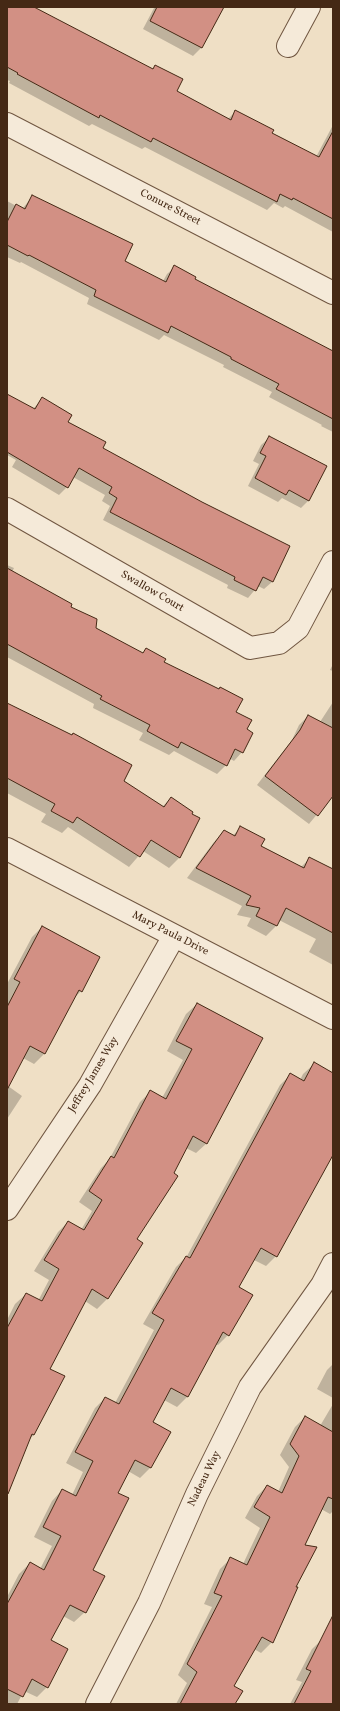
<!DOCTYPE html>
<html>
<head>
<meta charset="utf-8">
<style>
  body { margin:0 }
  #map { position:relative; width:340px; height:1711px; overflow:hidden; background:#efdfc5; font-family:Vollkorn,serif }
  canvas { display:block }
  .frame { position:absolute; inset:0; border:8px solid #452915; pointer-events:none }
</style>
</head>
<body>
<div id="map">
<canvas width="340" height="1711"></canvas>
<div class="frame"></div>
</div>
<script>
const c = document.querySelector('canvas').getContext('2d');
c.lineJoin = 'round';
function paint(path, color) { c.fillStyle = color; c.fill(path, 'evenodd'); }
const poly = rows => new Path2D(rows.map(r => 'M' + r).join(''));
function stroke(path, color, width, dash) { c.strokeStyle = color; c.lineWidth = width; c.lineCap = dash ? 'butt' : 'round'; c.setLineDash(dash || []); c.stroke(path); }
function label(font, color, halo, rows, align = 'center') {
  c.font = font + ' Vollkorn,serif'; c.lineWidth = 3.5; c.setLineDash([]); c.textBaseline = 'middle'; c.strokeStyle = halo; c.fillStyle = color; for (const [text, x, y, turn = 0] of rows) {
    c.save(); c.translate(x, y); c.rotate((+turn || 0) * Math.PI / 180); c.textAlign = isNaN(turn) ? turn : align; if (halo) c.strokeText(text, 0, 0); c.fillText(text, 0, 0); c.restore();
  }
}
paint(poly([
  [7,7,32,7,152,70,155,66,175,92,228,119,236,111,271,134,316,157,333,125,333,232,285,206,283,208,274,203,267,210,145,147,142,149,92,124,89,126,9,83,10,81,7,80],
  [152,7,223,7,201,48,193,56,143,29,154,8],
  [33,196,124,262,163,281,167,274,175,267,193,280,333,352,333,432,321,426,322,425,269,397,272,392,223,367,224,365,164,335,159,340,87,304,89,298,21,262,20,263,7,257,7,201,22,209],
  [7,395,33,409,42,399,67,422,272,582,264,589,258,586,248,598,227,588,228,585,103,520,110,506,102,501,105,495,73,477,67,487,59,495,12,467,16,460,7,455],
  [269,438,309,500,301,508,282,498,278,502,248,486,259,464,253,461,261,445],
  [7,565,14,568,12,572,70,607,95,629,142,654,146,650,235,712,245,730,242,752,234,761,229,758,226,765,217,774,174,751,169,755,139,740,143,733,93,708,94,704,7,657],
  [333,664,333,671,330,670],
  [333,702,333,795,309,824,257,785,292,740,299,725,308,716,320,722],
  [7,704,162,807,171,798,191,814,199,818,179,858,169,868,143,851,129,867,68,827,62,833,41,822,46,814,7,793],
  [241,828,260,846,301,867,309,859,333,870,333,965,309,952,316,939,279,920,276,926,266,936,247,926,251,918,237,915,242,906,187,878,214,842,224,832,232,836],
  [42,927,81,991,74,998,44,1054,34,1064,23,1058,8,1086,22,1096,7,1119,7,984,32,937],
  [197,1004,207,1143,196,1153,186,1148,136,1240,108,1298,97,1309,85,1301,49,1369,34,1435,28,1440,7,1496,7,1320,15,1304,26,1294,38,1301,49,1280,34,1271,58,1232,68,1222,81,1230,92,1211,79,1202,101,1168,109,1160,140,1102,150,1092,162,1098,183,1060,167,1051,186,1014],
  [314,1064,333,1074,333,1151,276,1256,266,1266,254,1260,238,1287,228,1335,218,1345,215,1344,187,1397,177,1407,164,1400,152,1423,151,1467,140,1478,128,1471,116,1493,92,1571,85,1612,74,1622,63,1616,50,1640,47,1687,37,1697,24,1691,17,1704,7,1704,7,1597,19,1574,30,1563,40,1569,52,1546,34,1537,52,1501,62,1490,72,1495,83,1472,66,1463,95,1408,105,1398,115,1403,154,1330,143,1324,176,1267,187,1256,280,1085,290,1075,300,1080,303,1074],
  [333,1364,333,1398,317,1389,327,1370],
  [333,1404,333,1511,330,1514,321,1509,303,1545,295,1587,272,1642,261,1653,254,1649,232,1687,235,1704,176,1704,187,1683,178,1675,212,1607,204,1604,220,1569,230,1559,243,1564,260,1528,245,1518,257,1496,267,1486,278,1492,289,1467,280,1455,295,1427,305,1417,320,1426],
  [333,1629,333,1704,290,1704,302,1682,296,1680,312,1649]
]), '#0003');
const building = poly([
  [7,7,34,7,153,69,155,65,183,79,177,91,231,120,235,110,274,130,272,133,319,157,333,131,333,219,293,198,292,200,280,194,277,202,153,138,151,142,100,115,99,118,17,74,18,73,7,67,7,7],
  [157,7,224,7,202,48,150,21,157,7],
  [32,195,133,244,125,261,166,282,174,265,196,277,195,279,333,351,333,419,276,389,279,384,231,359,231,357,171,326,168,333,94,296,96,290,29,255,28,256,7,245,7,222,16,204,25,209,32,195],
  [7,394,35,409,42,397,72,415,68,422,106,442,103,448,202,502,290,546,273,582,263,577,256,591,234,580,235,577,110,512,117,498,109,493,112,487,79,468,68,488,7,452,7,394],
  [269,436,327,466,309,501,289,490,286,495,255,478,266,456,260,453,269,436],
  [7,568,72,604,71,607,97,619,96,628,143,653,146,648,166,659,164,662,219,689,220,687,243,699,236,712,252,720,247,729,253,733,243,753,235,749,227,766,181,742,178,748,147,731,150,725,100,699,102,696,7,644,7,568],
  [7,703,72,735,73,733,132,765,124,781,164,807,171,797,193,812,192,814,200,818,180,858,151,840,140,857,77,817,73,823,51,811,55,804,7,778,7,703],
  [308,715,333,728,333,796,318,816,265,776,300,730,308,715],
  [240,826,265,839,261,846,304,868,309,857,333,869,333,933,286,908,277,926,256,916,260,908,246,905,251,896,196,868,224,830,235,836,240,826],
  [42,926,100,957,82,992,79,990,45,1054,30,1046,7,1090,7,1007,20,982,14,979,42,926],
  [197,1003,263,1038,207,1144,193,1136,174,1173,178,1176,137,1239,143,1243,108,1299,92,1289,50,1369,65,1376,34,1435,32,1434,8,1494,7,1493,7,1328,26,1293,42,1301,59,1269,44,1260,68,1221,84,1230,102,1200,89,1191,111,1156,114,1158,150,1090,166,1099,192,1049,176,1041,197,1003],
  [314,1062,333,1073,333,1155,277,1257,261,1248,239,1287,253,1295,229,1336,223,1332,188,1397,171,1388,153,1422,171,1432,151,1468,135,1460,118,1493,129,1498,93,1570,105,1576,86,1613,70,1605,51,1640,68,1649,48,1688,32,1679,23,1697,7,1689,7,1604,30,1562,44,1570,61,1536,43,1527,62,1489,76,1496,93,1461,75,1452,105,1397,119,1404,164,1320,152,1313,186,1256,190,1258,290,1073,304,1081,314,1062],
  [305,1416,333,1432,333,1499,328,1497,305,1545,317,1547,296,1587,298,1587,273,1643,262,1637,234,1686,243,1691,235,1704,180,1704,197,1672,187,1664,222,1596,214,1593,230,1557,247,1565,270,1517,254,1507,267,1485,282,1493,299,1456,290,1444,305,1416],
  [333,1615,333,1704,294,1704,311,1671,306,1669,333,1615]
]);
paint(building, '#d29084');
stroke(building, '#452915', 1);
const street = poly([
  [288,46,309,7],
  [7,124,333,293],
  [7,509,250,648,279,643,298,628,333,562],
  [7,849,333,1018],
  [7,1209,90,1085,174,936],
  [97,1704,149,1603,197,1494,250,1387,322,1285,333,1264]
]);
stroke(street, '#705641', 24);
stroke(street, '#f5ead9', 22);
label('11px', '#452915', '#f5ead9', [
  ["Conure Street",170,208,27],
  ["Swallow Court",152,592,30],
  ["Mary Paula Drive",170,934,27],
  ["Jeffrey James Way",94,1075,-59],
  ["Nadeau Way",205,1479,-64]
]);
</script>
</body>
</html>
